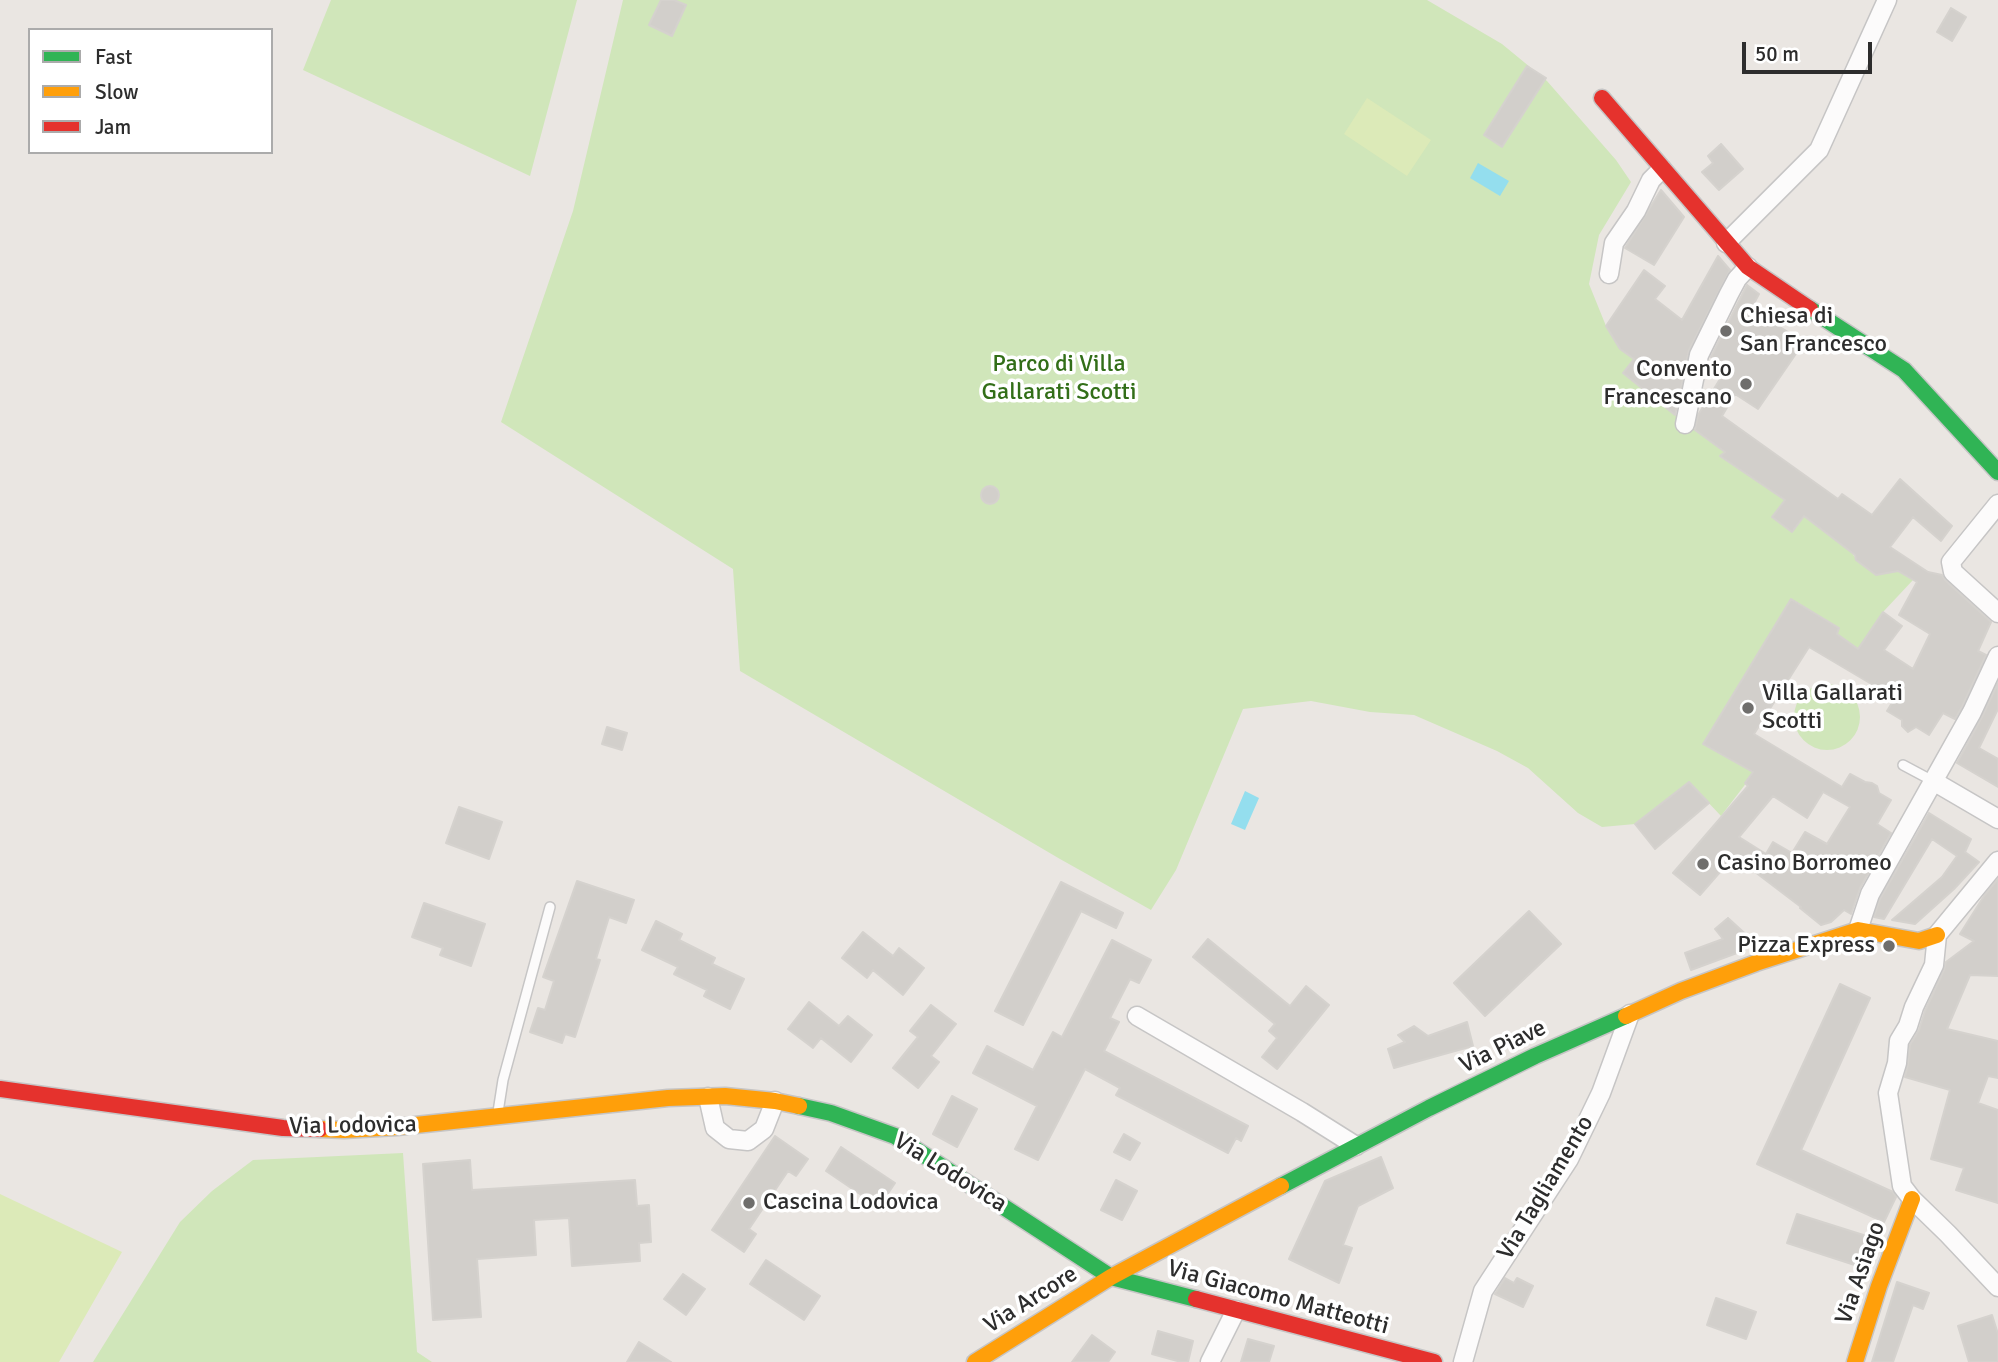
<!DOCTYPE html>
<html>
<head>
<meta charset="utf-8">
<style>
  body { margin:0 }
  #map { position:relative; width:1998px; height:1362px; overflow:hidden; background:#eae6e2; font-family:Signika,sans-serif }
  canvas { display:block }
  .legend { position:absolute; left:28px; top:28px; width:245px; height:126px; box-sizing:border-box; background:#fff; border:2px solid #ababab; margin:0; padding:9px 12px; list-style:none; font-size:21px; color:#2d2d2d }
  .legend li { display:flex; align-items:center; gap:14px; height:35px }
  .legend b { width:35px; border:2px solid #ababab }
  .scale { position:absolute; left:1742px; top:42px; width:130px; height:32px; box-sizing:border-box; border:4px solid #2d2d2d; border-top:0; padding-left:9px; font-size:21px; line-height:24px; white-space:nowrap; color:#2d2d2d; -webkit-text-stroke:5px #fff; paint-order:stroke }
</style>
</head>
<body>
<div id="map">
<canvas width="1998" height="1362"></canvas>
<ul class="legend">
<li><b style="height:9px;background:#30b455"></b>Fast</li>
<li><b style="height:9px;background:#ff9f0a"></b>Slow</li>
<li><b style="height:9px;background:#e5322d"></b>Jam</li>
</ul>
<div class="scale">50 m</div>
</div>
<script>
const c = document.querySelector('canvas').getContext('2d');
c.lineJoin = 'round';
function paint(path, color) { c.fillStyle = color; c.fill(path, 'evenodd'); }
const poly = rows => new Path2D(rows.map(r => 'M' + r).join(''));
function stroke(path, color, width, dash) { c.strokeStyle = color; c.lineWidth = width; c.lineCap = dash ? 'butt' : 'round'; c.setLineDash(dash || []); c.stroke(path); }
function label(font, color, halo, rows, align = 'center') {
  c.font = font + ' Signika,sans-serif'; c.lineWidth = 7; c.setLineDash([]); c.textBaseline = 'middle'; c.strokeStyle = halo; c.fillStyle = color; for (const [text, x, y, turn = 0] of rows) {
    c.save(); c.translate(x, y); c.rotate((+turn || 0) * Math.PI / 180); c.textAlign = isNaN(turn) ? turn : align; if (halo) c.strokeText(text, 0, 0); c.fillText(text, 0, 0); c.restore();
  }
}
paint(poly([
  [331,0,577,0,530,176,303,70],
  [623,0,1427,0,1502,44,1547,81,1616,160,1631,182,1599,235,1589,284,1606,326,1620,349,1634,359,1623,373,1676,415,1725,452,1721,457,1785,500,1773,517,1792,532,1815,503,1857,560,1891,567,1913,580,1883,612,1858,649,1837,634,1838,628,1791,599,1703,744,1735,762,1750,740,1770,752,1721,816,1689,782,1635,824,1602,827,1578,813,1528,768,1497,751,1414,715,1370,712,1311,701,1243,709,1176,870,1151,910,1060,859,740,671,733,569,501,422,573,211],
  '1794 717a33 33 0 1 1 66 0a33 33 0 1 1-66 0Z',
  [403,1153,417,1352,432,1362,93,1362,180,1222,212,1191,253,1160]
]), '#d0e6ba');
paint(poly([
  [1367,98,1431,140,1407,176,1344,134],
  [0,1194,122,1252,59,1362,0,1362]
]), '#dceab8');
paint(poly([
  [1478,163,1509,181,1500,196,1470,178],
  [1245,791,1259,798,1245,830,1231,824]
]), '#94deee');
const building = poly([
  [661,0,674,0,686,5,672,36,649,25,661,0],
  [1951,8,1966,17,1952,41,1937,32,1951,8],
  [1527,66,1546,78,1502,147,1484,135,1527,66],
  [1721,144,1743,169,1719,190,1702,172,1713,163,1708,156,1721,144],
  [1661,190,1684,217,1654,265,1625,248,1661,190],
  [1718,256,1730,270,1689,350,1675,415,1623,373,1634,359,1620,349,1606,326,1644,270,1665,286,1655,299,1682,320,1718,256],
  [1747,285,1759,294,1751,309,1804,342,1758,409,1735,394,1722,416,1838,499,1842,494,1872,515,1900,479,1952,526,1941,541,1913,517,1890,547,1928,572,1942,575,1945,580,1991,622,1978,651,1986,655,1962,707,1955,719,1943,713,1929,735,1916,727,1908,732,1902,726,1902,720,1887,711,1895,698,1809,647,1754,734,1842,787,1850,774,1865,782,1872,783,1877,786,1879,793,1891,800,1877,824,1891,833,1860,888,1851,914,1844,910,1831,922,1821,925,1800,908,1801,907,1734,856,1700,895,1673,873,1748,786,1745,783,1753,772,1703,744,1791,599,1839,628,1837,634,1858,649,1883,612,1902,626,1884,650,1913,669,1930,634,1899,615,1917,582,1898,571,1876,575,1856,560,1855,555,1804,516,1792,532,1772,517,1785,500,1720,456,1725,452,1695,430,1698,415,1728,366,1711,357,1747,285],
  [1823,792,1850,807,1827,844,1805,832,1792,853,1773,842,1766,854,1739,837,1773,796,1807,818,1823,792],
  '981 495a9 9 0 1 1 18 0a9 9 0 1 1-18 0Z',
  [1998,683,1998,709,1979,748,1998,759,1998,787,1957,763,1982,717,1998,683],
  [607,727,627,733,622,750,602,744,607,727],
  [1689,782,1709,803,1655,849,1635,824,1689,782],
  [459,807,502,822,489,859,446,843,459,807],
  [1929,813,1971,839,1965,852,1979,862,1954,889,1915,924,1892,920,1942,877,1957,856,1932,839,1884,919,1874,917,1880,899,1929,813],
  [1998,879,1998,976,1970,975,1947,1029,1998,1041,1998,1078,1988,1076,1978,1103,1998,1110,1998,1203,1956,1190,1964,1168,1931,1159,1950,1090,1905,1077,1908,1064,1910,1045,1919,1030,1925,1011,1944,970,1946,962,1974,941,1960,934,1984,896,1998,879],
  [577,881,634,900,626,923,609,917,596,959,600,960,575,1037,565,1034,562,1043,530,1032,538,1008,545,1010,554,981,543,977,577,881],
  [1061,882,1123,913,1116,928,1081,911,1023,1025,995,1011,1061,882],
  [424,903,485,924,471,966,440,955,443,948,412,937,424,903],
  [1529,911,1561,944,1485,1016,1454,983,1529,911],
  [1728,918,1752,940,1745,950,1691,970,1685,953,1723,939,1715,929,1728,918],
  [656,921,682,934,679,940,715,958,712,964,744,979,730,1009,704,996,707,990,674,974,678,967,642,950,656,921],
  [863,932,893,956,899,948,924,968,903,995,873,970,867,978,842,958,863,932],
  [1208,939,1290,1006,1306,986,1329,1005,1277,1069,1262,1057,1277,1038,1269,1031,1275,1024,1193,957,1208,939],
  [1112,940,1151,960,1139,983,1130,979,1110,1018,1119,1022,1104,1051,1248,1126,1241,1141,1236,1138,1228,1153,1116,1095,1120,1088,1085,1069,1038,1160,1015,1149,1037,1106,973,1073,987,1046,1033,1070,1053,1032,1062,1037,1112,940],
  [1840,984,1870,998,1801,1150,1893,1192,1896,1197,1884,1222,1757,1164,1840,984],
  [809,1002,839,1026,848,1016,872,1035,851,1062,821,1038,813,1048,788,1029,809,1002],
  [931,1005,956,1024,931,1056,939,1062,918,1088,893,1068,918,1037,910,1031,931,1005],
  [1467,1022,1473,1046,1394,1068,1388,1049,1405,1042,1398,1035,1414,1026,1428,1036,1467,1022],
  [952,1096,977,1109,957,1147,933,1134,952,1096],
  [1124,1134,1140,1143,1130,1160,1114,1152,1124,1134],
  [775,1136,808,1159,796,1176,788,1171,749,1229,756,1234,744,1252,712,1230,775,1136],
  [841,1147,895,1183,879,1207,826,1171,841,1147],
  [1381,1157,1393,1188,1358,1206,1343,1245,1352,1248,1339,1283,1289,1259,1325,1181,1381,1157],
  [470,1160,472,1190,635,1180,637,1206,649,1205,651,1242,639,1243,640,1261,572,1266,569,1218,534,1220,536,1255,477,1259,481,1317,433,1320,423,1164,470,1160],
  [1116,1180,1137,1191,1122,1220,1101,1210,1116,1180],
  [1797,1214,1876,1239,1867,1269,1787,1243,1797,1214],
  [766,1260,820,1296,804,1320,750,1284,766,1260],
  [683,1274,705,1289,686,1315,664,1299,683,1274],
  [1505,1278,1514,1283,1517,1278,1533,1286,1523,1307,1495,1294,1505,1278],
  [1897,1282,1929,1293,1923,1309,1913,1305,1893,1362,1872,1362,1897,1282],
  [1716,1298,1756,1312,1746,1339,1707,1325,1716,1298],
  [1992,1315,1998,1334,1998,1362,1969,1362,1958,1326,1992,1315],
  [1158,1331,1193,1341,1188,1362,1181,1362,1152,1354,1158,1331],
  [1092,1335,1115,1352,1108,1362,1072,1362,1092,1335],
  [1248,1339,1274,1346,1269,1362,1241,1362,1248,1339],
  [639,1342,671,1362,627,1362,639,1342]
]);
paint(building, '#d2cfcb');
stroke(building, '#d5d2ce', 2);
const lane = poly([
  [1903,765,1933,781],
  [498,1112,503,1080,550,907]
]);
const street = poly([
  [1726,243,1819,150,1887,0],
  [1609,274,1614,243,1636,211,1651,180,1662,169],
  [1685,424,1699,355,1729,294,1737,279,1748,267],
  [1998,504,1951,562,1953,572,1998,613],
  [1933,781,1998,819],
  [1998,861,1937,935,1934,965,1914,1007,1908,1026,1899,1041,1897,1063,1888,1093,1902,1186,1912,1199,1948,1234,1998,1287],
  [1858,930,1870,894,1972,712,1998,656],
  [1137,1016,1302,1112,1356,1146],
  [708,1097,715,1128,729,1139,748,1141,764,1129,775,1101],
  [1210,1362,1236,1310],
  [1463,1362,1483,1291,1569,1159,1601,1093,1630,1014]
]);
const fast = poly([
  [1810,309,1904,370,1998,472],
  [799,1106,831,1113,895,1136,1111,1277,1196,1299],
  [1281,1186,1429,1108,1535,1056,1626,1016]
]);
const slow = poly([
  [1626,1016,1681,991,1756,963,1858,930,1919,941,1937,935],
  [320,1129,344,1130,397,1127,668,1098,725,1096,775,1101,799,1106],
  [975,1362,1111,1277,1281,1186],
  [1855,1362,1879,1286,1912,1199]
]);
const jam = poly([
  [1602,98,1748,267,1810,309],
  [0,1089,283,1128,320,1129],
  [1196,1299,1434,1362]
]);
stroke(lane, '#c6c5c5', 12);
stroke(street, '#c6c5c5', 21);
stroke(fast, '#c6c5c5', 19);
stroke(slow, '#c6c5c5', 19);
stroke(jam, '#c6c5c5', 19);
stroke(lane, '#fcfbfb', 9);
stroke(street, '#fcfbfb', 18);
stroke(fast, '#30b455', 16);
stroke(slow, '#ff9f0a', 16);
stroke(jam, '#e5322d', 16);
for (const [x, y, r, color] of [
  [1726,331,7,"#6f6e6c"],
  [1746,384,7,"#6f6e6c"],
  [1748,708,7,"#6f6e6c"],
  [1703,864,7,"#6f6e6c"],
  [1889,946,7,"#6f6e6c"],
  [749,1203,7,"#6f6e6c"]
]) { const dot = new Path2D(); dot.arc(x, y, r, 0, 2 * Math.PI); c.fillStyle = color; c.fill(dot); stroke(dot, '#fff', 2.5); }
label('24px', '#2d2d2d', '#fff', [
  ["Chiesa di",1740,317],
  ["San Francesco",1740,345],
  ["Convento",1732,370,"right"],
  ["Francescano",1732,398,"right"],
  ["Villa Gallarati",1762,694],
  ["Scotti",1762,722],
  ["Casino Borromeo",1717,864],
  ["Pizza Express",1875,946,"right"],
  ["Cascina Lodovica",763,1203]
], 'left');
label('24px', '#326e18', '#fff', [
  ["Parco di Villa",1059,365],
  ["Gallarati Scotti",1059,393]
]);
label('24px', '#2d2d2d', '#fff', [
  ["Via Piave",1503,1047,-26],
  ["Via Lodovica",353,1126,-1],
  ["Via Lodovica",950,1173,32],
  ["Via Tagliamento",1546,1188,-59],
  ["Via Asiago",1861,1273,-71],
  ["Via Giacomo Matteotti",1278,1298,15],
  ["Via Arcore",1031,1300,-32]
]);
</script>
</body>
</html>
